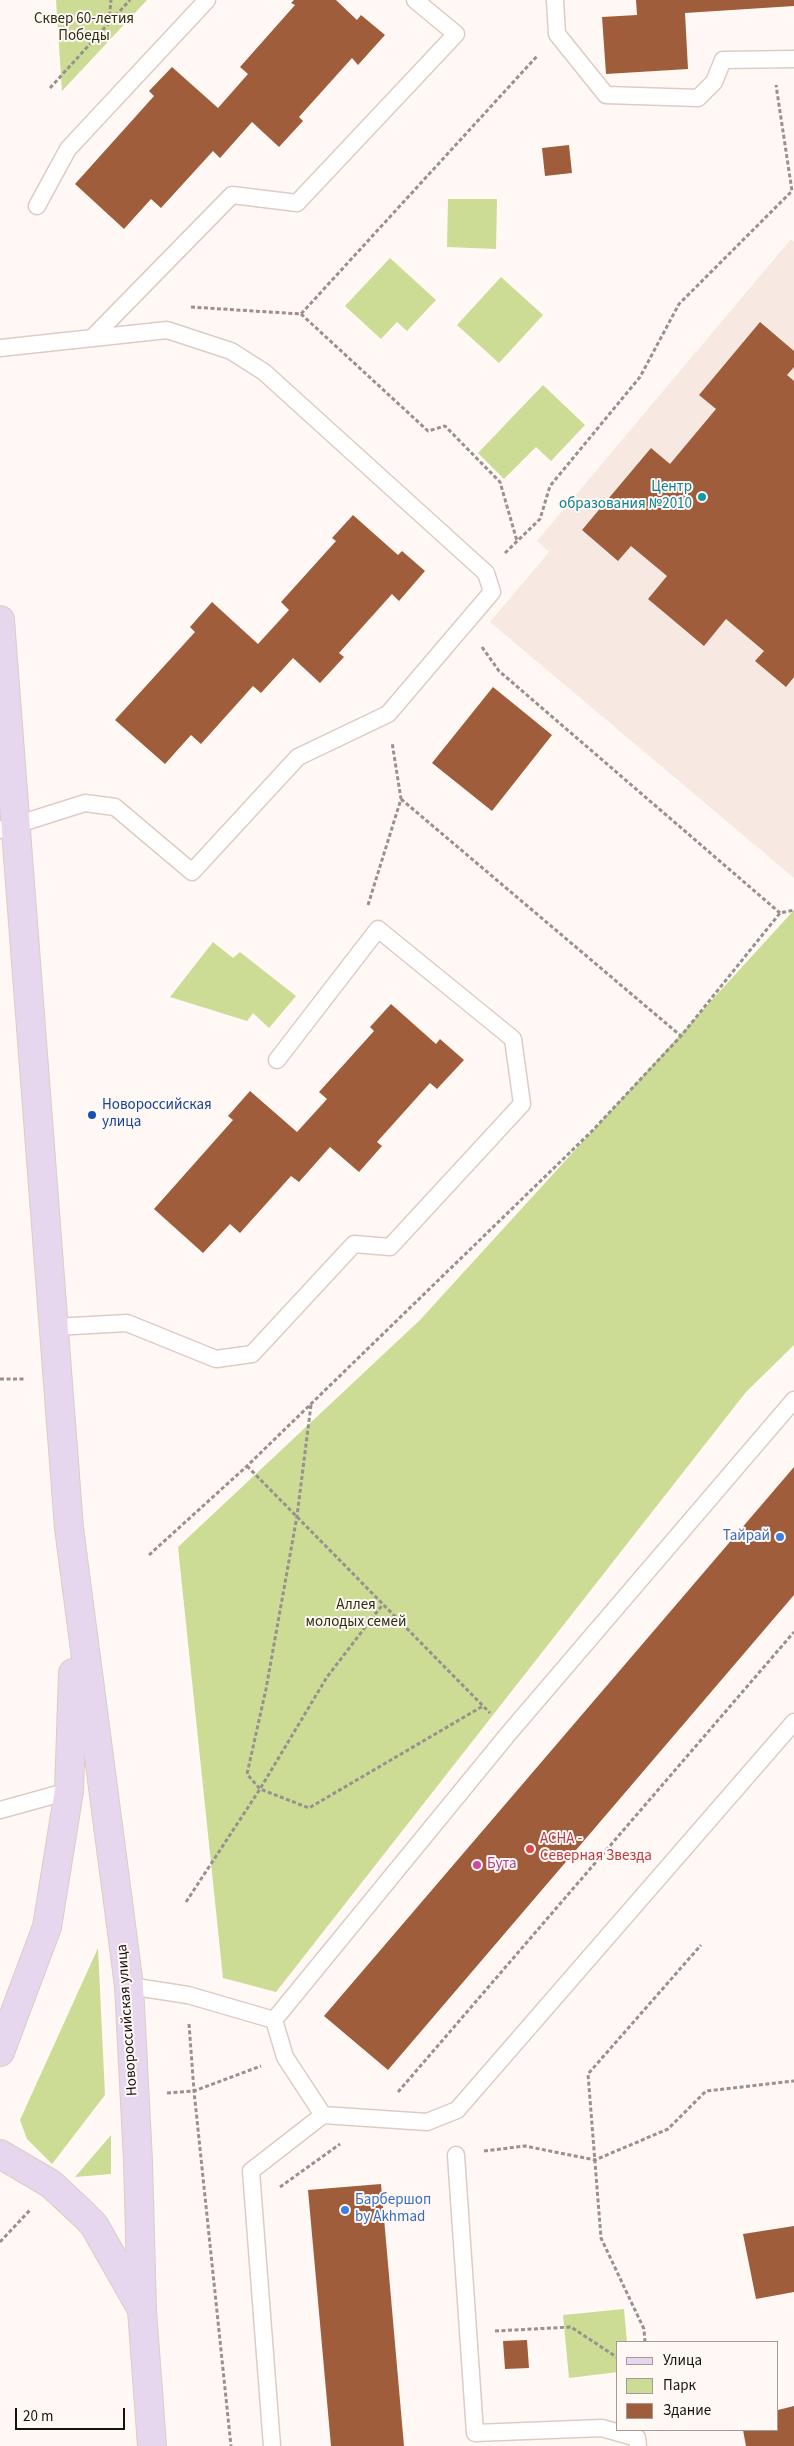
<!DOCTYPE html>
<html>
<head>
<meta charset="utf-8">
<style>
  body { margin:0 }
  #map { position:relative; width:794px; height:2446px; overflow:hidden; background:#fff8f5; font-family:"Source Sans 3",sans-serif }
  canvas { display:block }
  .legend { position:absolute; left:616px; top:2341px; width:162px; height:90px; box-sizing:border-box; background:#fff8f5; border:1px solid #a29c99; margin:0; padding:6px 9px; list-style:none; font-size:15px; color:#17110e }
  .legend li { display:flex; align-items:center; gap:10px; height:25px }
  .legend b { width:25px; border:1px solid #a29c99 }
  .scale { position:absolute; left:15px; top:2408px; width:110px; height:22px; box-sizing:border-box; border:2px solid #17110e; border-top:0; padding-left:6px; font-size:15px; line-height:18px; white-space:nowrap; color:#17110e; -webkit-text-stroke:4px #fff8f5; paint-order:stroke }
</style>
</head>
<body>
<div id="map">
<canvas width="794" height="2446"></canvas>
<ul class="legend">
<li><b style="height:6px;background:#e6d7ee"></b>Улица</li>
<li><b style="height:14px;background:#cddc95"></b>Парк</li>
<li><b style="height:14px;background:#9f5d3b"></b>Здание</li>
</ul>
<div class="scale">20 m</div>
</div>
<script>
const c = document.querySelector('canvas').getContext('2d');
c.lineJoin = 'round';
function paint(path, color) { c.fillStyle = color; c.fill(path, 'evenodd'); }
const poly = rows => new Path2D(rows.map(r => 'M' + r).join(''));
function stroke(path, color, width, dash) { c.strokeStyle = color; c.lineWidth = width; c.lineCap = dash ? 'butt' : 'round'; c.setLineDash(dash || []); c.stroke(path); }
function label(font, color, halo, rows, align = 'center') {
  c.font = font + ' "Source Sans 3",sans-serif'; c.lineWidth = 4; c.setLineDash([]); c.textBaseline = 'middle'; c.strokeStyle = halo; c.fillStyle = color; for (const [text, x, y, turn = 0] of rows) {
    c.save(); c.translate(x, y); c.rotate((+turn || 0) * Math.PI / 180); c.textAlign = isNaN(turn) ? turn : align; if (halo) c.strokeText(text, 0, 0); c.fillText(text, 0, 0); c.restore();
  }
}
paint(poly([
  [791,239,794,242,794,878,490,622,549,552,537,541]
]), '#f7e9e2');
paint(poly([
  [56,0,147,0,62,91],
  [448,199,497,199,496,249,447,247],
  [390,258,436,300,407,331,397,322,381,339,345,306],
  [501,277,543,315,499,363,457,325],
  [543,385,585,425,551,461,536,447,504,479,478,453],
  [794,910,794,1345,746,1392,276,1992,223,1978,178,1547,420,1320],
  [213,942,233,958,240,952,296,996,269,1028,253,1013,247,1021,170,997],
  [98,1948,105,2095,52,2164,27,2139,20,2120],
  [111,2135,111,2174,75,2177],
  [624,2309,627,2342,618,2342,618,2372,569,2378,563,2315]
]), '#cddc95');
paint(poly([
  [294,0,336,0,357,20,361,15,385,35,358,65,352,58,299,117,303,121,279,147,252,122,220,158,213,151,161,208,151,199,124,229,75,184,154,96,149,91,172,67,218,108,248,74,240,67,295,5,291,3],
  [636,0,794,0,794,6,685,13,688,69,606,74,602,17,637,15],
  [569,145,572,173,545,176,542,148],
  [760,322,794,351,794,367,787,375,794,381,794,677,786,687,755,661,764,651,726,619,704,646,648,599,667,576,631,546,618,561,582,530,651,448,670,464,716,409,699,395],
  [353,515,398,555,402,551,425,571,399,601,392,594,339,653,344,657,320,683,293,658,261,693,253,686,201,744,191,735,165,764,115,720,195,632,190,627,212,602,258,644,289,610,281,602,336,541,332,538],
  [493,687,552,735,492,811,432,763],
  [391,1004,436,1044,440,1039,464,1060,437,1089,430,1083,377,1142,382,1146,359,1172,330,1147,299,1182,291,1176,240,1233,230,1224,203,1253,154,1209,233,1120,228,1116,250,1091,297,1132,327,1099,319,1092,374,1031,370,1027],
  [794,1467,794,1595,388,2070,324,2016],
  [381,2184,404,2446,331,2446,308,2190],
  [794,2226,794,2292,756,2299,743,2234],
  [527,2340,529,2368,505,2369,503,2341],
  [794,2406,794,2446,746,2446,743,2430,778,2430,778,2410]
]), '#9f5d3b');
const lane = poly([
  [555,0,557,34,606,95,698,98,714,82,723,60,794,59],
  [37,206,68,149,207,0],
  [92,338,232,195,297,203,456,34,415,0],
  [0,348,167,330,231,351,264,372,486,573,492,592,388,714,298,757,192,872,115,807,85,803,0,830],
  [55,1327,127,1323,216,1359,252,1354,354,1244,390,1247,522,1104,513,1039,378,929,277,1060],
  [0,1810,69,1791],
  [129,1986,188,1995,274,2020,509,1733,794,1400],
  [274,2020,285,2057,323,2115,427,2122,457,2110,794,1722],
  [456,2155,475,2433,602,2428,637,2438,638,2446],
  [272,2446,251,2171,323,2115]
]);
const secondary = poly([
  [0,620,69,1528,129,1986,138,2161,142,2310,152,2446],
  [0,2052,47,1927,69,1791,73,1673],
  [0,2154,51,2184,81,2212,94,2225,140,2306]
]);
stroke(lane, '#ddccc4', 19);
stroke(secondary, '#ddccc4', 30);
stroke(poly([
  [109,22,111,0],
  [50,88,130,0],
  [191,307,301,314,538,55],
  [301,314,428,431,445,426,500,482,517,541],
  [505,553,540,519,550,486,640,377,679,304,792,191,776,85],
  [482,647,499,671,780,913],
  [401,799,681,1036],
  [368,905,401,799,392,742],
  [0,1379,24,1379],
  [311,1405,297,1516,266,1689,247,1774,260,1789,309,1808,483,1706],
  [247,1466,490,1713],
  [149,1555,247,1466,592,1131,681,1036,780,913,794,910],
  [186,1902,260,1789,327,1677,383,1604],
  [189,2024,194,2091,231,2446],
  [398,2092,794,1632],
  [167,2093,194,2091,261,2066],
  [484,2151,525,2146,595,2160,668,2129,706,2091,794,2081],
  [280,2187,340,2144],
  [0,2242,30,2210],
  [495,2331,571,2327,618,2358],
  [645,2342,644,2329,601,2238,588,2074,701,1945]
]), '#98918e', 3, [4, 2.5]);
stroke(lane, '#fff', 16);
stroke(secondary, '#e6d7ee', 28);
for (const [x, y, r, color] of [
  [702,497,5,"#0f9aa8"],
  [92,1115,5,"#1a4fb4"],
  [780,1537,5,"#3f7fe0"],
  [530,1849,5,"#e0444e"],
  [477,1865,5,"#d1479c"],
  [345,2210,5,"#3f7fe0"]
]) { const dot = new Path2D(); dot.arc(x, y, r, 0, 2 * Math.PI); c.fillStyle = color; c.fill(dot); stroke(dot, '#fff8f5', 2); }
label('15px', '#2a2f0f', '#fff8f5', [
  ["Сквер 60-летия",84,20],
  ["Победы",84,37],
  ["Аллея",356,1606],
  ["молодых семей",356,1623]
]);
label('15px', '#0d838f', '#fff8f5', [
  ["Центр",692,488],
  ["образования №2010",692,505]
], 'right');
label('15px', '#164399', '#fff8f5', [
  ["Новороссийская",102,1106],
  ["улица",102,1123]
], 'left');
label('15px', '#366cbe', '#fff8f5', [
  ["Тайрай",770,1537],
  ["Барбершоп",355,2201,"left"],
  ["by Akhmad",355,2218,"left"]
], 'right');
label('15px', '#be3a42', '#fff8f5', [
  ["АСНА -",540,1840],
  ["Северная Звезда",540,1857]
], 'left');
label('15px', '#b23c85', '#fff8f5', [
  ["Бута",487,1865]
], 'left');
label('15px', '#17110e', '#fff8f5', [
  ["Новороссийская улица",128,2020,-94]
]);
</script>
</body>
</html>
